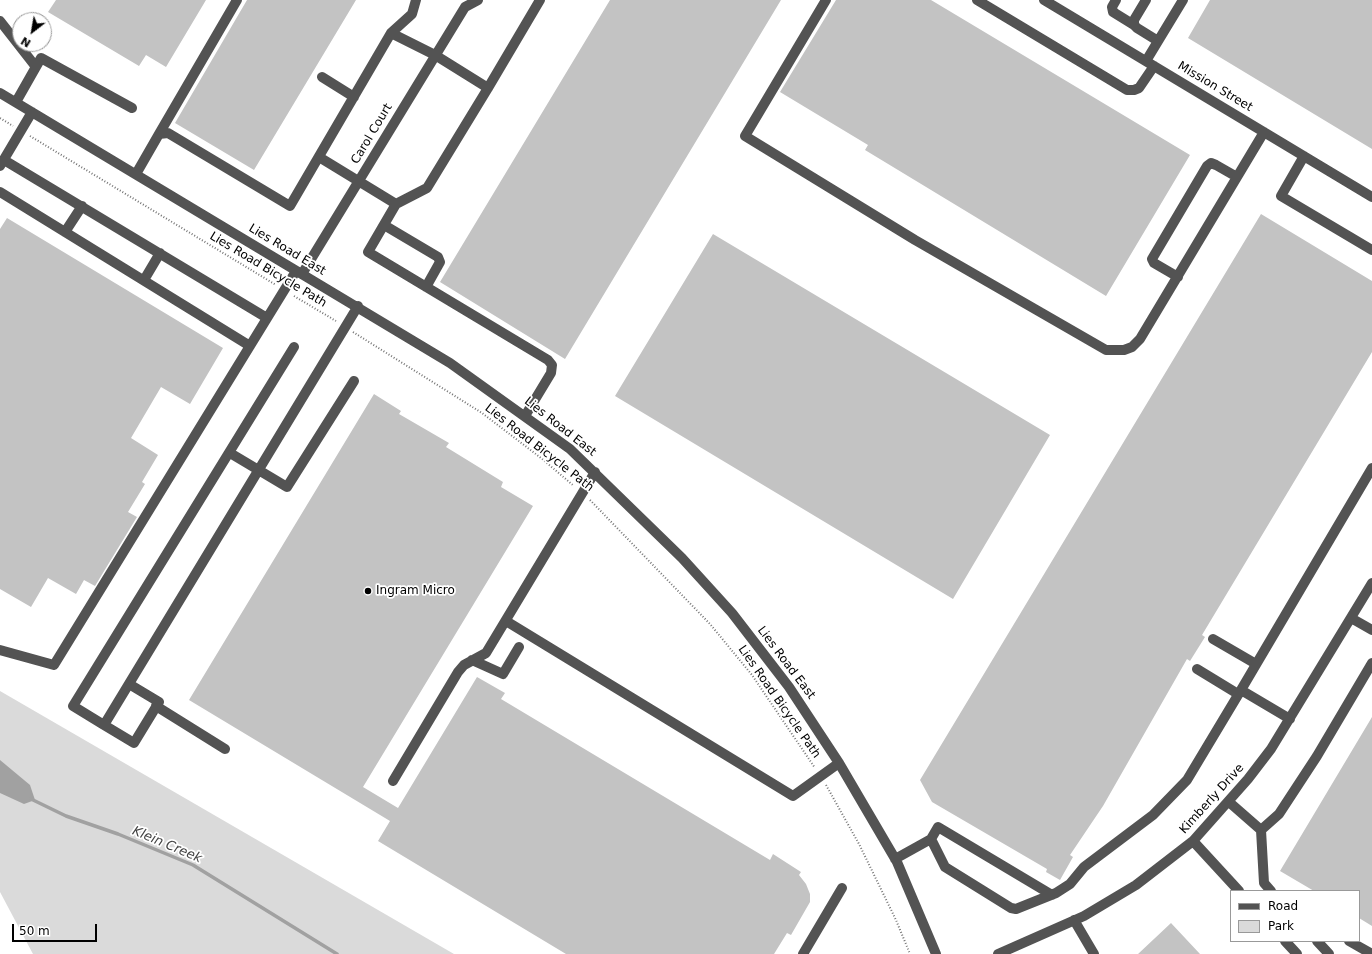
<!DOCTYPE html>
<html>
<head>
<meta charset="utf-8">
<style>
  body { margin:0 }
  #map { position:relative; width:1372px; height:954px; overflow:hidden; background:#fff; font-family:"DejaVu Sans",sans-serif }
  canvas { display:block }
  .legend { position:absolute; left:1230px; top:890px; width:130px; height:52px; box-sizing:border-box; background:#fff; border:1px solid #999; margin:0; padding:5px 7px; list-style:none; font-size:12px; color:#000 }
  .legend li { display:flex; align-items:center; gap:8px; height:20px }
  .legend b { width:20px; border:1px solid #999 }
  .north { position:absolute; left:12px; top:12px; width:40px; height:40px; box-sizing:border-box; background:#fff; border:1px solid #999; border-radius:50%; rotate:211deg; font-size:11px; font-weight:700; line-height:16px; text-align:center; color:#000 }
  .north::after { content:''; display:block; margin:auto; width:14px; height:18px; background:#000; clip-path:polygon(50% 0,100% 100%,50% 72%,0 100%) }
  .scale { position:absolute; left:12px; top:924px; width:85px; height:18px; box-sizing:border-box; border:2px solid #000; border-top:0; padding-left:5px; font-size:12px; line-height:14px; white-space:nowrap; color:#000; -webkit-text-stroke:3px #fff; paint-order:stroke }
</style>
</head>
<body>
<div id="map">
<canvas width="1372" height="954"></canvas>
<ul class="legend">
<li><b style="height:5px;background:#535353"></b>Road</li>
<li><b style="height:11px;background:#dadada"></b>Park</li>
</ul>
<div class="north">N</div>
<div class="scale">50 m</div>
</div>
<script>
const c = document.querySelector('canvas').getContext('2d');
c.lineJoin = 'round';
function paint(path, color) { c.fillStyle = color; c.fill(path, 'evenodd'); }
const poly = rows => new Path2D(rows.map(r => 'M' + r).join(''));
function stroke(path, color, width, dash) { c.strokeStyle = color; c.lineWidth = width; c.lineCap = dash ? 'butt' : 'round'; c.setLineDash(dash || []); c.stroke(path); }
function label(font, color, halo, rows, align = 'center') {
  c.font = font + ' "DejaVu Sans",sans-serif'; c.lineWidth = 3.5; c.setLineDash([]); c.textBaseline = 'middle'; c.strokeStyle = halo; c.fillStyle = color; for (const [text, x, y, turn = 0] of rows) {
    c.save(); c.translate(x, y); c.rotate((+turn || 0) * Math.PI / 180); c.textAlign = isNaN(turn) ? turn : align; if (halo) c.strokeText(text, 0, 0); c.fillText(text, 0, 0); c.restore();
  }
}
paint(poly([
  [0,691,454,954,33,954,0,892]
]), '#dadada');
paint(poly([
  [0,760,30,785,35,800,24,804,0,793]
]), '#a1a1a1');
stroke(poly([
  [31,799,66,816,118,834,193,865,337,954]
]), '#a1a1a1', 3.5);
paint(poly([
  [56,0,206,0,166,67,146,55,139,66,48,12],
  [247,0,356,0,254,170,175,123],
  [610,0,781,0,565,359,440,282],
  [836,0,931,0,1190,155,1106,296,865,150,868,145,780,92],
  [1210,0,1372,0,1372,149,1188,38],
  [1261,214,1372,281,1372,352,1202,635,1205,637,1190,661,1187,659,1103,806,1070,855,1073,857,1060,880,1046,872,1047,869,932,802,920,780],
  [7,218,223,348,190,404,161,387,131,438,158,455,142,482,145,484,128,512,137,517,95,586,84,580,76,594,48,578,31,607,0,589,0,229],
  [713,234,1050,435,953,599,615,396],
  [374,394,401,411,399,414,449,443,446,447,503,482,501,487,533,506,363,787,398,808,477,677,505,693,501,699,770,860,773,854,801,872,799,875,806,884,810,894,810,902,791,935,787,933,774,954,566,954,378,841,390,821,189,700],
  [1372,717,1372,926,1359,918,1359,891,1314,891,1280,871],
  [1171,923,1200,954,1138,954]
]), '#c3c3c3');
stroke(poly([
  [0,118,13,126],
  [30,136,276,285],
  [294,296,336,321],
  [353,332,482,413,541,458,574,486],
  [590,500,710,624,752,675,815,768],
  [826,785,859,844,896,920,910,954]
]), '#757575', 2, [1, 2]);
stroke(poly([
  [826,0,745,136,915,240,1106,350,1124,350,1132,347,1140,339,1264,132],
  [977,0,1127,90,1134,90,1139,88,1154,66],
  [1044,0,1372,197],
  [1116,0,1112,7,1113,12,1134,25],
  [1146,0,1134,20,1134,25,1137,28,1158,41],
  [465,7,478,0],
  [0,21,36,67],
  [391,33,435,55,488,88,540,0],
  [1146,61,1183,0],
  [322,77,354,97],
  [0,93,450,363,570,449,682,558,732,613,789,687,839,763,897,862,936,954],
  [16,102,41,58,132,108],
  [159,134,237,0],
  [1304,156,1281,196,1372,250],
  [319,157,396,204,368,252,548,360,552,365,551,373,525,416],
  [4,160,267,318],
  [0,166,32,112],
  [136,174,159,134,168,133,290,206,391,33,412,14,416,0],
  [0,192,250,346],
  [396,204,427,188,488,88],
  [384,225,438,257,440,262,426,287],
  [65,232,82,206],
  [302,274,465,7],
  [1178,277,1154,263,1152,259,1207,166,1211,163,1216,165,1237,177],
  [144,280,160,253],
  [294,347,73,706,104,725,358,306],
  [230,453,287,487,354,381],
  [1351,618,1372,630],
  [506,621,793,796,839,763],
  [1213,639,1256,664],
  [0,650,54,665,296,271],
  [472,660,503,674,519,647],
  [1197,669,1238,694],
  [156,706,225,749],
  [1290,719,1241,690,1372,468],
  [104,725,134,743,159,702,129,684],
  [393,781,458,672,464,665,486,653,595,472],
  [1229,802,1261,830,1264,883,1271,891],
  [1261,830,1279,814,1317,756,1372,663],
  [931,839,938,827,1052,895],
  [1193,841,1239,891],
  [895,859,931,839,945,867,1011,908,1016,909,1056,893,1070,884,1084,867,1153,815,1187,780,1241,690],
  [1074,920,1094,954],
  [1285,941,1297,954],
  [1317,941,1329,954],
  [1349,941,1372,954],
  [803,954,842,888],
  [998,954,1084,916,1136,885,1193,841,1248,779,1271,749,1372,583]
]), '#535353', 10);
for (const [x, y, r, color] of [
  [368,591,4,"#000"]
]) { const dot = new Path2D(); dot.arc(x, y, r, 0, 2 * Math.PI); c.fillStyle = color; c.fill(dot); stroke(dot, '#fff', 1.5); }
label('12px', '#000', '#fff', [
  ["Mission Street",1215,87,31],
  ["Carol Court",372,134,-59],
  ["Lies Road East",287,250,31],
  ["Lies Road Bicycle Path",268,270,31],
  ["Lies Road East",560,427,38],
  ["Lies Road Bicycle Path",539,448,38],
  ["Lies Road East",786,663,53],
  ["Lies Road Bicycle Path",779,702,55],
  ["Kimberly Drive",1212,799,-48]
]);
label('12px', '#000', '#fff', [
  ["Ingram Micro",376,591]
], 'left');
label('italic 13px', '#424242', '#fff', [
  ["Klein Creek",167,845,23]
]);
</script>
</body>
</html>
